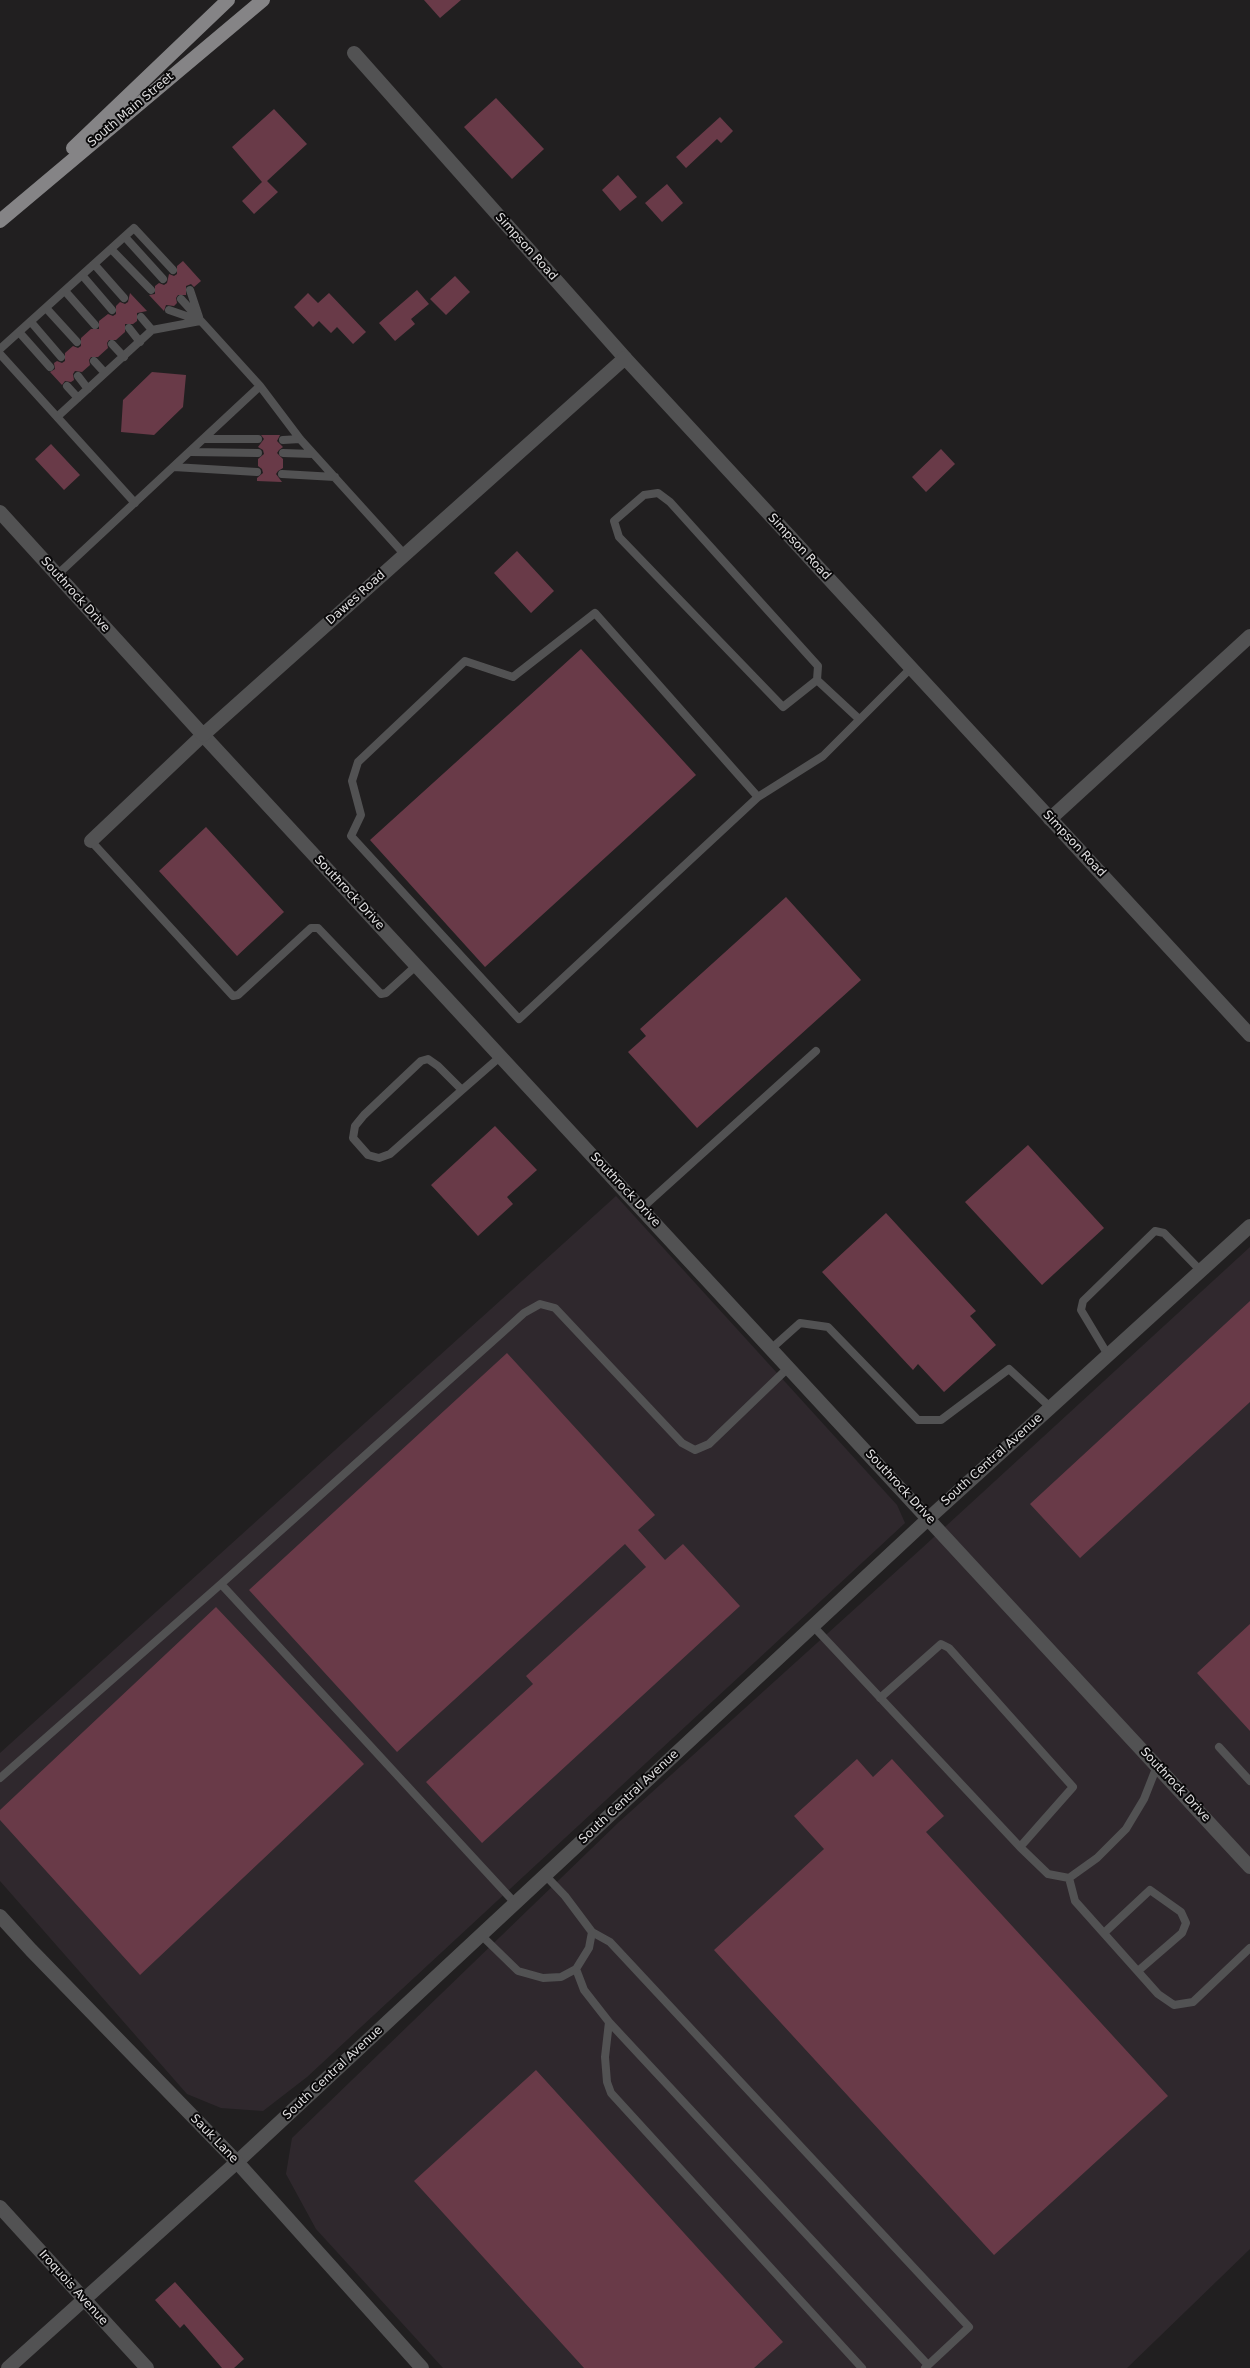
<!DOCTYPE html>
<html>
<head>
<meta charset="utf-8">
<style>
  body { margin:0 }
  canvas { display:block; background:#211f20 }
</style>
</head>
<body>
<canvas width="1250" height="2368"></canvas>
<script>
const c = document.querySelector('canvas').getContext('2d');
c.lineJoin = 'round';
function paint(path, color) { c.fillStyle = color; c.fill(path, 'evenodd'); }
const poly = rows => new Path2D(rows.map(r => 'M' + r).join(''));
function stroke(path, color, width, dash) { c.strokeStyle = color; c.lineWidth = width; c.lineCap = dash ? 'butt' : 'round'; c.setLineDash(dash || []); c.stroke(path); }
function label(font, color, halo, rows, align = 'center') {
  c.font = font + ' "DejaVu Sans",sans-serif'; c.lineWidth = 4; c.setLineDash([]); c.textBaseline = 'middle'; c.strokeStyle = halo; c.fillStyle = color; for (const [text, x, y, turn = 0] of rows) {
    c.save(); c.translate(x, y); c.rotate((+turn || 0) * Math.PI / 180); c.textAlign = isNaN(turn) ? turn : align; if (halo) c.strokeText(text, 0, 0); c.fillText(text, 0, 0); c.restore();
  }
}
paint(poly([
  [616,1196,897,1505,905,1523,307,2077,263,2111,221,2108,187,2094,0,1881,0,1753],
  [1250,1247,1250,2249,1127,2368,443,2368,316,2229,286,2174,292,2138,619,1822,921,1549]
]), '#2f282d');
paint(poly([
  [424,0,461,0,440,18],
  [496,98,544,149,512,179,464,127],
  [274,109,307,144,267,181,278,192,254,214,242,201,262,182,232,147],
  [720,117,733,131,721,143,717,139,686,168,676,157],
  [618,175,637,197,620,211,602,190],
  [667,184,683,203,662,222,645,203],
  [183,261,201,281,194,287,191,284,186,286,186,295,178,295,176,298,177,303,174,306,166,305,164,311,149,295,155,294,155,286,159,283,164,285,167,283,169,274,174,276,177,274,177,266],
  [455,276,470,292,446,315,430,299],
  [417,290,429,304,411,319,415,324,395,341,379,323],
  [130,293,147,311,137,313,137,321,133,324,125,324,125,332,116,340,109,340,107,343,108,348,98,357,91,357,89,360,90,365,82,372,75,371,73,374,74,380,71,382,65,381,62,385,50,372,55,369,54,363,57,361,62,363,65,361,65,353,73,346,78,348,81,346,81,338,91,329,99,329,99,321,108,314,113,316,116,314,116,306,120,302,125,304,128,302],
  [308,293,318,303,329,293,366,332,353,344,337,327,331,333,319,321,313,327,294,307],
  [152,372,186,375,183,407,154,435,121,432,123,400],
  [261,435,280,435,277,441,283,447,279,450,277,453,283,459,283,468,278,471,276,474,282,482,257,481,257,478,263,473,262,469,258,466,258,459,264,454,263,450,258,447,264,439],
  [51,444,80,475,64,490,35,459],
  [941,449,955,464,926,492,912,477],
  [517,551,554,591,531,613,494,573],
  [581,649,696,775,485,967,370,840],
  [206,827,284,912,237,956,159,871],
  [786,897,861,980,697,1128,628,1052,646,1036,640,1029],
  [495,1126,537,1170,507,1197,513,1204,478,1236,431,1185],
  [1028,1145,1104,1228,1042,1285,965,1202],
  [886,1213,976,1311,970,1316,996,1345,944,1392,918,1364,913,1370,822,1272],
  [1250,1301,1250,1402,1080,1558,1030,1504],
  [507,1353,655,1515,638,1530,665,1560,683,1544,740,1606,482,1843,426,1782,533,1684,526,1676,646,1567,625,1544,397,1752,249,1590],
  [216,1607,364,1764,140,1975,0,1820,0,1810],
  [1250,1624,1250,1731,1197,1673],
  [857,1759,873,1777,892,1759,944,1816,926,1832,1168,2096,994,2255,714,1950,824,1849,794,1816],
  [536,2070,783,2342,754,2368,584,2368,414,2181],
  [175,2282,244,2359,234,2368,222,2368,184,2324,180,2328,155,2300]
]), '#693a48');
stroke(poly([
  [125,237,163,279],
  [111,249,151,290],
  [94,264,124,298],
  [82,275,112,310],
  [190,290,199,317],
  [65,291,95,325],
  [181,299,260,386],
  [46,308,77,342],
  [169,310,198,320],
  [141,317,152,330],
  [31,322,61,357],
  [129,328,140,342],
  [19,332,50,367],
  [112,344,124,357],
  [0,349,134,228,173,270],
  [0,354,135,503],
  [94,361,105,373],
  [78,376,88,389],
  [67,386,78,398],
  [57,417,152,330,200,321],
  [205,439,258,439],
  [283,440,300,439],
  [191,452,258,453],
  [283,453,313,454],
  [174,467,257,472],
  [282,474,335,477],
  [57,575,260,386,300,439,405,555],
  [817,680,818,666,670,502,658,493,644,495,614,521,619,537,783,707,817,680,859,719],
  [758,797,595,613,513,677,465,661,358,762,352,781,361,815,351,836,519,1019,758,797,823,756,911,668],
  [91,841,233,996,238,995,311,928,318,928,381,994,386,993,417,965],
  [462,1090,438,1066,428,1059,421,1061,364,1115,355,1126,353,1138,368,1155,379,1158,390,1154,462,1090,501,1056],
  [642,1208,816,1051],
  [772,1348,800,1323,828,1327,918,1420,941,1420,1009,1369,1050,1407],
  [1108,1355,1081,1310,1083,1301,1155,1231,1164,1233,1201,1271],
  [221,1584,515,1903],
  [813,1626,1020,1847,1048,1874,1069,1878,1097,1858,1126,1829,1144,1799,1157,1766],
  [880,1698,941,1644,949,1648,1073,1787,1020,1847],
  [1219,1747,1250,1781],
  [0,1778,221,1584,503,1332,524,1313,540,1304,555,1308,682,1443,695,1450,709,1444,789,1367],
  [1069,1878,1075,1901,1158,1994,1174,2005,1193,2002,1250,1948],
  [592,1932,610,1942,969,2327,925,2368],
  [1104,1933,1150,1890,1181,1912,1186,1923,1182,1933,1138,1971],
  [481,1935,518,1971,543,1978,561,1977,576,1969,589,1948,592,1932,565,1896,545,1875],
  [576,1969,584,1990,609,2022,605,2057,607,2082,611,2093,862,2368],
  [609,2022,928,2365]
]), '#525253', 8);
stroke(poly([
  [354,53,625,358],
  [1050,819,1250,636],
  [91,841,203,735,1250,1867],
  [0,2207,147,2368],
  [8,2368,237,2162,929,1518,1250,1226]
]), '#525253', 14);
stroke(poly([
  [0,512,203,735,625,358,1250,1035],
  [0,1916,31,1950,237,2162,422,2368]
]), '#525253', 14);
stroke(poly([
  [73,148,228,0],
  [0,221,263,0]
]), '#858486', 14);
label('12px', '#e1e0e1', '#0a090a', [
  ["South Main Street",131,110,-40],
  ["Simpson Road",526,247,48],
  ["Simpson Road",799,547,47],
  ["Southrock Drive",75,595,48],
  ["Dawes Road",356,598,-42],
  ["Simpson Road",1074,844,47],
  ["Southrock Drive",349,893,47],
  ["Southrock Drive",625,1190,47],
  ["South Central Avenue",992,1460,-42],
  ["Southrock Drive",900,1487,47],
  ["Southrock Drive",1175,1785,47],
  ["South Central Avenue",629,1797,-43],
  ["South Central Avenue",333,2073,-43],
  ["Sauk Lane",214,2139,46],
  ["Iroquois Avenue",73,2288,48]
]);
</script>
</body>
</html>
